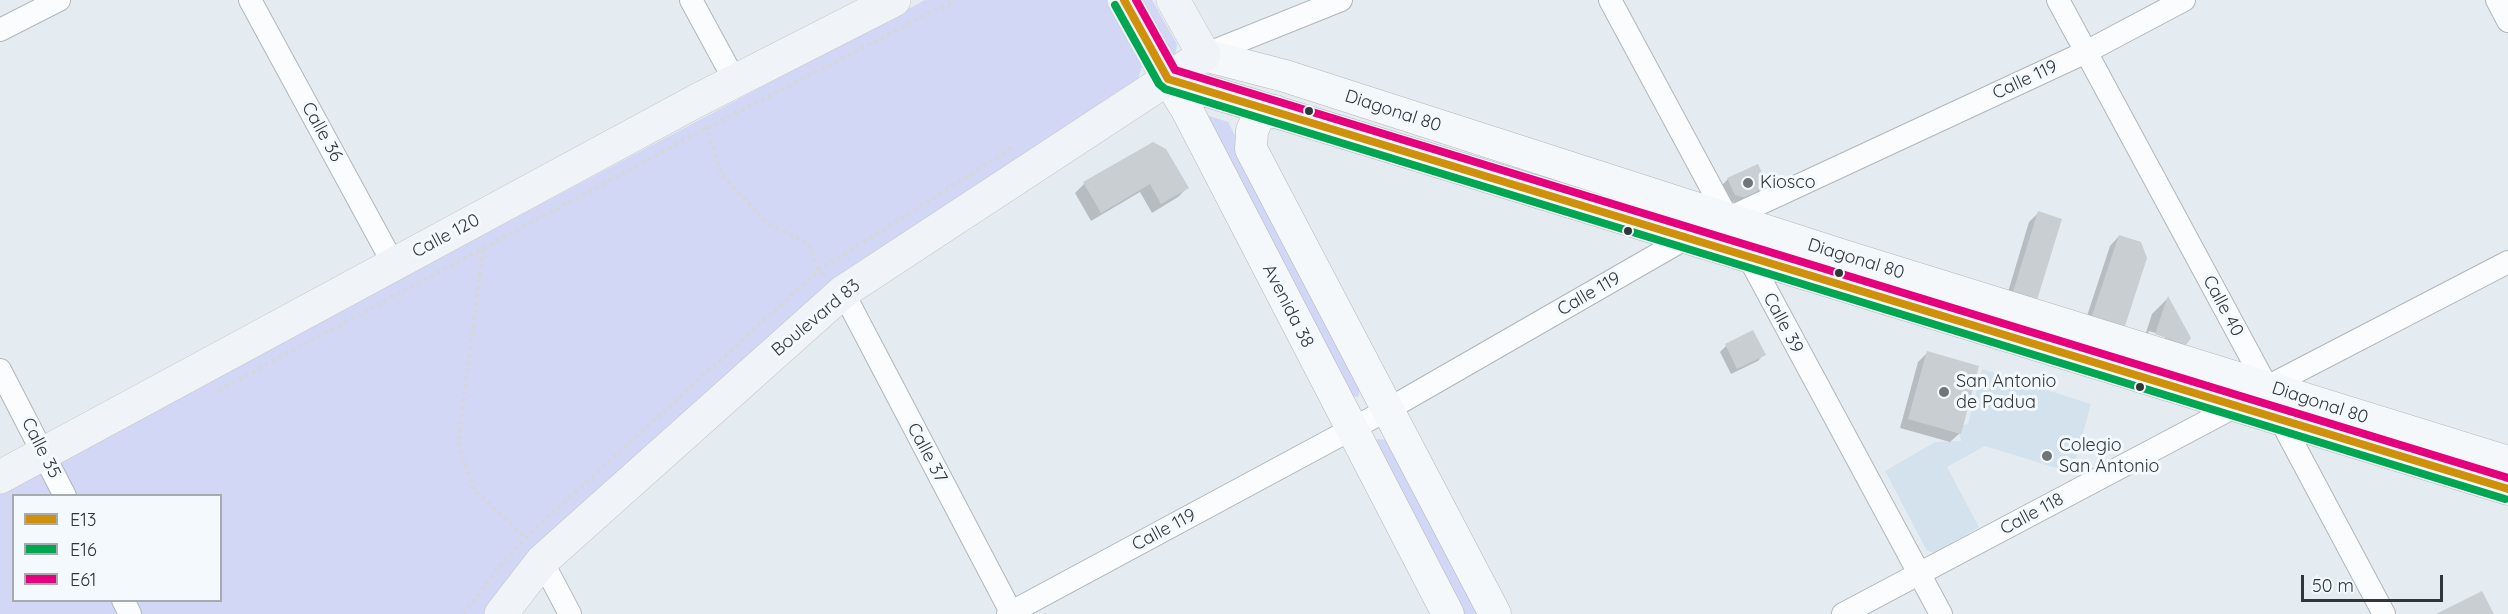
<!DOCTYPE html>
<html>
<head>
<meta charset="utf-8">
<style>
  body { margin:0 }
  #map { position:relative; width:2508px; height:614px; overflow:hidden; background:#e5ecf1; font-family:Quicksand,sans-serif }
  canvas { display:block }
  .legend { position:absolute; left:12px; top:494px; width:210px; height:108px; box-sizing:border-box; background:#f3f9fd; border:2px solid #a5abaf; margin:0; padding:8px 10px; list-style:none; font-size:18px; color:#30363a }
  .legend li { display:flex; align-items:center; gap:12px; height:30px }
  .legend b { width:30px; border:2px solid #a5abaf }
  .scale { position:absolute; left:2301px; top:575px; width:142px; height:27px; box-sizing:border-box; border:3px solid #30363a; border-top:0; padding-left:8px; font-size:18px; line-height:21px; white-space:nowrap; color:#30363a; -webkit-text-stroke:4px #f3f9fd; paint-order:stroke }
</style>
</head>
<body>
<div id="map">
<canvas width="2508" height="614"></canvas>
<ul class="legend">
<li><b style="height:8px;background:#cf900c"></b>E13</li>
<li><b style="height:8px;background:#00a651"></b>E16</li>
<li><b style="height:8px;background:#e5007d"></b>E61</li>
</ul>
<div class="scale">50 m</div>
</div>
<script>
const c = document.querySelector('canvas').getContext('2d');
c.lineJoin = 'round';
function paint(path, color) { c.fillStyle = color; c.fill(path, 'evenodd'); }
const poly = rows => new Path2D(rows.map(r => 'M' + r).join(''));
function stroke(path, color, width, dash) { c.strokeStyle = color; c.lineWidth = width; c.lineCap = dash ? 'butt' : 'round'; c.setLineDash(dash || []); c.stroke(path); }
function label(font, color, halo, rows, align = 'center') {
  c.font = font + ' Quicksand,sans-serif'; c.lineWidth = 6; c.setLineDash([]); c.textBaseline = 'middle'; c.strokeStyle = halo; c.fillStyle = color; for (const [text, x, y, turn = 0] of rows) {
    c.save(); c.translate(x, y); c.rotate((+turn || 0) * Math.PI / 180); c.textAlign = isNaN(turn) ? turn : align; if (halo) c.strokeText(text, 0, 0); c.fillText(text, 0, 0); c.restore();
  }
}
paint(poly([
  [1982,369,2091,404,2072,473,1985,446,1947,467,1979,527,1935,553,1927,551,1885,471,1935,442,1961,441,1958,426,1968,424]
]), '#d4e2ed');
paint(poly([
  [925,0,1115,0,1143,52,1141,70,1134,90,830,284,486,614,0,614,0,492],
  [14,496,220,496,220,600,14,600],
  [1132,0,1152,0,1177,44,1175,57],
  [1200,113,1228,122,1362,384,1358,397,1343,394],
  [1377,439,1391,440,1482,614,1457,614,1373,452]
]), '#d1d7f5');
paint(poly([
  [1153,143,1187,188,1178,197,1152,213,1140,192,1091,221,1075,193,1084,184],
  [1757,166,1767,187,1740,203,1729,201,1721,186,1728,179],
  [2038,213,2036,299,2005,302,2029,222],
  [2119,236,2145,258,2123,326,2114,335,2084,325,2110,246],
  [2168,298,2185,344,2168,360,2140,351,2152,314],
  [2149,331,2165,336,2165,339,2148,334],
  [1726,346,1764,354,1758,361,1731,374,1720,352],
  [1927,353,1960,433,1950,442,1900,428,1918,362]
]), '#0003');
paint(poly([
  [1153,142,1166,149,1189,188,1161,204,1150,184,1101,213,1083,182],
  [1758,164,1769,188,1747,198,1735,195,1727,178],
  [2038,211,2062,219,2037,300,2013,292],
  [2119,235,2141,242,2147,258,2125,326,2092,316],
  [2168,296,2191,338,2186,345,2155,334],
  [1753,330,1766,355,1737,369,1725,344],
  [1927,351,1979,366,1961,434,1908,419],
  [2482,591,2494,614,2436,614]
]), '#c8ced2');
const street = poly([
  [250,0,394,265],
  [691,0,735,81],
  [1610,0,1941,614],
  [2058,0,2267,387,2280,419,2384,614],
  [2497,0,2508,21],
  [0,30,59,0],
  [1204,55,1341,0],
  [843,292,1012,614],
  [0,370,65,496],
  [542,561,570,614],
  [123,600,130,614],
  [1008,614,1387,410,1688,237,2086,52,2184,0],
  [1843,614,2238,405,2267,387,2508,262]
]);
const secondary = poly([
  [1204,55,1285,76,1844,256,2508,462],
  [1168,79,2508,489],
  [1168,79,1186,108,1448,614],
  [1275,111,1259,115,1252,131,1251,149,1495,614]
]);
const primary = poly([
  [1124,0,1168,79],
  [0,477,696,101,894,0],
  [501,614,542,561,843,292,1204,55,1173,0]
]);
stroke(street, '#b0b6b9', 24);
stroke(secondary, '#b0b6b9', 33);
stroke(primary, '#c4c8cb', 34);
stroke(poly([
  [706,126,722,175,766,222,809,244,819,270,824,276],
  [483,250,458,443,474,490,526,538],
  [219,390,707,128,955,0],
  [464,614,496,571,525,538,819,270,1015,146]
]), '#d5d7d8', 4, [3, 4.5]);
stroke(street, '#fbfcfd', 22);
stroke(secondary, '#f5f8fa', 32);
stroke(primary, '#f0f3f7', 33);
stroke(poly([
  [1124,0,1168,79,2508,489]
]), '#cf900c', 8);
stroke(poly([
  [1115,5,1159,84,1165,89,2505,499]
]), '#00a651', 8);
stroke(poly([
  [1136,0,1175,70,2508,478]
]), '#e5007d', 8);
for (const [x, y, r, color] of [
  [1309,111,5,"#30363a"],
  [1748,183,6,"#6f767a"],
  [1628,231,5,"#30363a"],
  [1839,273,5,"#30363a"],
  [2140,387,5,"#30363a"],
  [1944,392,6,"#6f767a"],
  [2047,456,6,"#6f767a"]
]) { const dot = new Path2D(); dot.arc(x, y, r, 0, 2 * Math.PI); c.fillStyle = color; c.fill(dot); stroke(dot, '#f3f9fd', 2); }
label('18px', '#30363a', '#f3f9fd', [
  ["Calle 119",2025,80,-25],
  ["Diagonal 80",1393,111,18],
  ["Calle 36",322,132,61],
  ["Calle 120",446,236,-28],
  ["Diagonal 80",1856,259,17],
  ["Calle 119",1589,294,-30],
  ["Avenida 38",1288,306,63],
  ["Calle 40",2223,306,62],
  ["Boulevard 83",816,318,-40],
  ["Calle 39",1783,323,62],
  ["Diagonal 80",2320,403,18],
  ["Calle 35",41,448,63],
  ["Calle 37",927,453,62],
  ["Calle 118",2032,514,-28],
  ["Calle 119",1164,530,-28]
]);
label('18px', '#30363a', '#f3f9fd', [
  ["Kiosco",1760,183],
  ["San Antonio",1956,382],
  ["de Padua",1956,403],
  ["Colegio",2059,446],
  ["San Antonio",2059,467]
], 'left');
</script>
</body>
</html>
